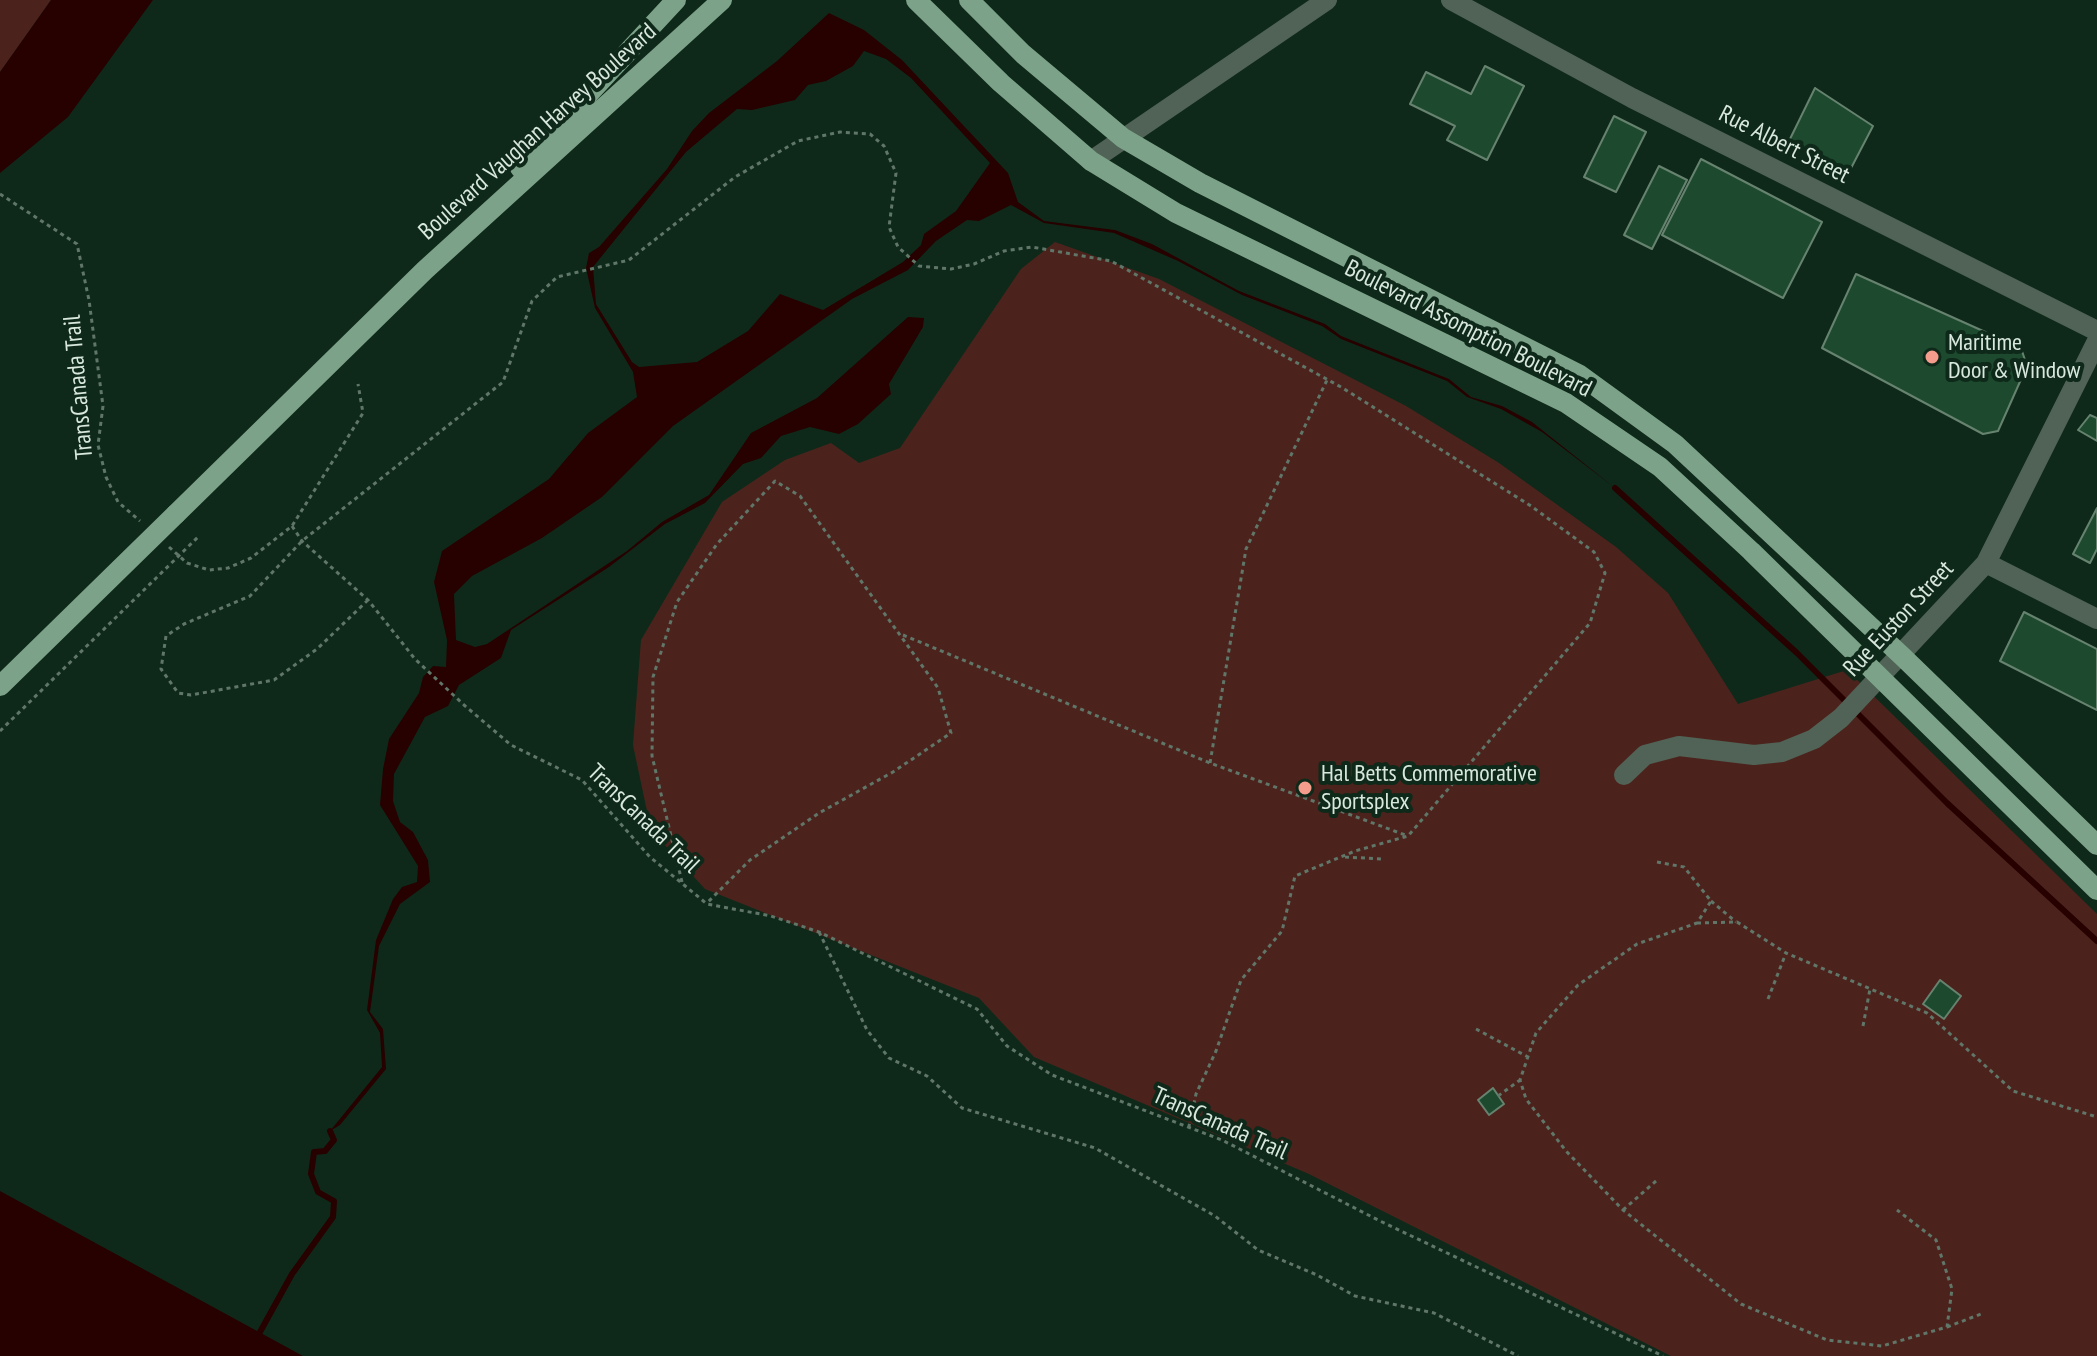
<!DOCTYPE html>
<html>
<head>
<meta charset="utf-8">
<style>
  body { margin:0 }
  canvas { display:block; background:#0e2919 }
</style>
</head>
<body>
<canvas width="2097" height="1356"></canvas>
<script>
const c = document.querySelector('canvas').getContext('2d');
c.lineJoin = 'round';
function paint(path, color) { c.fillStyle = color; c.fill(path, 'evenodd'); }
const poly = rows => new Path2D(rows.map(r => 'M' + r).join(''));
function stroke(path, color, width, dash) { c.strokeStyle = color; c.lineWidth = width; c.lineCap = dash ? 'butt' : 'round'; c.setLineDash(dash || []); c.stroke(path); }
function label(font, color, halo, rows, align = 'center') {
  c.font = font + ' "PT Sans Narrow",sans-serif'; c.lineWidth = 8; c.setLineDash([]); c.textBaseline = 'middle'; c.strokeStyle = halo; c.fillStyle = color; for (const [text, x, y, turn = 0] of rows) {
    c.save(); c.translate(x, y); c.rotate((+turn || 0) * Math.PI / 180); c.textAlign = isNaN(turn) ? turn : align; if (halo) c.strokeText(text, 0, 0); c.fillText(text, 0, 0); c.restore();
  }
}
paint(poly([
  [0,0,51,0,0,72],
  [1055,242,1159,279,1406,406,1499,463,1616,547,1668,593,1738,704,1847,670,2097,914,2097,1356,1671,1356,1309,1174,1034,1057,979,998,705,889,651,830,633,745,641,640,722,502,785,460,831,443,859,463,900,448,1021,269]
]), '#4c231c');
paint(poly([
  [51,0,153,0,68,117,0,173,0,72],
  [829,13,864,30,902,60,1008,173,1018,202,1044,221,1115,230,1152,244,1239,291,1325,324,1341,336,1449,379,1471,397,1502,406,1532,422,1615,488,1542,432,1501,409,1467,397,1447,381,1341,339,1322,326,1242,295,1178,261,1114,233,1044,223,1011,205,979,221,967,220,936,241,908,270,852,299,673,426,602,497,542,538,472,576,454,594,456,640,475,647,487,644,627,551,662,522,709,495,751,433,817,398,908,317,924,318,923,327,889,384,891,394,858,424,839,434,810,427,781,436,761,458,743,464,705,503,665,524,609,567,511,630,501,658,459,685,448,706,425,717,394,774,393,801,400,822,413,832,428,860,430,882,400,904,379,946,370,1012,383,1029,386,1069,340,1125,330,1131,382,1067,380,1033,367,1010,376,940,393,899,402,887,417,882,418,866,380,805,383,769,389,739,419,693,423,677,433,666,446,667,447,640,434,582,442,551,549,479,588,433,637,397,633,372,595,308,586,268,589,253,599,247,667,169,692,131,709,113,777,61],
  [864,51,886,59,911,78,990,163,956,211,924,234,921,245,903,262,823,310,780,294,748,331,697,362,639,367,632,362,596,304,593,267,686,152,737,109,752,110,795,100,808,85,826,81,853,66],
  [0,1191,303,1356,0,1356]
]), '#260100');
stroke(poly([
  [1615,488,1797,653,1947,803,2097,941],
  [260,1332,292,1274,333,1217,334,1201,318,1192,311,1174,314,1152,325,1151,334,1140,330,1131]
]), '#260100', 6);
const building = poly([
  [1485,66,1524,86,1487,160,1447,140,1455,126,1410,104,1426,72,1471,94,1485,66],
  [1815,88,1873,126,1849,172,1789,141,1815,88],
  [1614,116,1646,132,1616,192,1584,177,1614,116],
  [1701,159,1822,222,1783,298,1662,235,1701,159],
  [1659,166,1687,180,1652,249,1624,235,1659,166],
  [1856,274,2021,348,2027,366,1998,431,1983,434,1822,348,1856,274],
  [2090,415,2097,418,2097,441,2078,430,2090,415],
  [2097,508,2097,549,2090,563,2073,554,2097,508],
  [2024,612,2097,649,2097,710,2000,661,2024,612],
  [1940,980,1961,996,1944,1019,1923,1004,1940,980],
  [1493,1088,1504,1104,1489,1115,1478,1100,1493,1088]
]);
paint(building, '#1d4a2f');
stroke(building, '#678370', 2);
stroke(poly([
  [0,194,77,244,89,300,103,406,98,445,106,477,118,502,140,521],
  [292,526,302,541,368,600,415,659,464,705,511,745,582,780,650,857,707,904,771,916,819,932,977,1009,1007,1046,1052,1075,1222,1140,1380,1221,1663,1356],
  [169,547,187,563,209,570,228,568,251,558,292,526,363,413,358,384],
  [368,600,317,649,274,680,191,695,178,693,161,669,166,636,184,624,250,596,302,541,503,382,532,301,557,277,629,260,735,177,798,141,840,132,870,134,884,146,896,173,889,227,898,247,919,266,951,269,974,264,1004,251,1032,247,1111,261,1341,387,1531,506,1594,552,1605,573,1590,623,1408,836,1355,851,1295,876,1282,931,1241,980,1216,1051,1196,1094,1189,1126],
  [903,635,1210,763,1408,836],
  [1210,763,1246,549,1327,380],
  [1345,857,1382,859],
  [1657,862,1684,867,1711,901,1697,923,1637,944,1578,985,1536,1033,1520,1080,1526,1099,1566,1151,1623,1210,1741,1304,1827,1340,1882,1346,1947,1327,1952,1289,1936,1240,1897,1210],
  [682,882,652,756,653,677,677,602,717,544,775,481,800,496,938,688,951,733,893,772,819,813,750,860,707,903],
  [1711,901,1736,922],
  [1697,923,1737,922,1786,953,1927,1013,2013,1091,2097,1117],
  [819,932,867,1030,889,1058,927,1076,962,1108,1095,1148,1215,1216,1258,1250,1317,1275,1355,1296,1434,1313,1518,1356],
  [1768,999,1786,953],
  [1863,1026,1870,989],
  [1476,1029,1528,1057],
  [1498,1096,1520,1080],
  [1623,1210,1656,1181],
  [1947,1327,1981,1314]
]), '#607668', 3, [4, 4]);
stroke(poly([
  [1451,0,1632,98,2097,331],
  [1091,161,1327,0],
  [1986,563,2097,619],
  [1624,775,1645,755,1679,746,1754,755,1782,752,1814,739,1841,718,1986,563,2097,341]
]), '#506356', 20);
stroke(poly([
  [916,0,1001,83,1091,161,1176,213,1566,403,1660,467,1751,551,2097,890],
  [969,0,1023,54,1123,138,1200,183,1580,375,1675,444,1902,656,2097,845],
  [520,168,676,0],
  [176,514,425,270,722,0]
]), '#7ca389', 20);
stroke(poly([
  [0,731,198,537]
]), '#607668', 3, [4, 4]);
stroke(poly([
  [0,686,176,514]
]), '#7ca389', 20);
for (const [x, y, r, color] of [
  [1932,357,8,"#f49d8c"],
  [1305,788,8,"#f49d8c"]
]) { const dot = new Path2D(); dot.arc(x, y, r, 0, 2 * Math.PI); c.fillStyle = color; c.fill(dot); stroke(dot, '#0e2919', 3); }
label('24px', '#d9e8dd', '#0e2919', [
  ["Boulevard Vaughan Harvey Boulevard",538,132,-42],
  ["Rue Albert Street",1784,145,27],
  ["Boulevard Assomption Boulevard",1468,329,27],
  ["TransCanada Trail",79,387,-95],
  ["Rue Euston Street",1899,619,-47],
  ["TransCanada Trail",643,819,44],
  ["TransCanada Trail",1220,1124,24]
]);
label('24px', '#d9e8dd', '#0e2919', [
  ["Maritime",1948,343],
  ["Door & Window",1948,371],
  ["Hal Betts Commemorative",1321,774],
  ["Sportsplex",1321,802]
], 'left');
</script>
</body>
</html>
